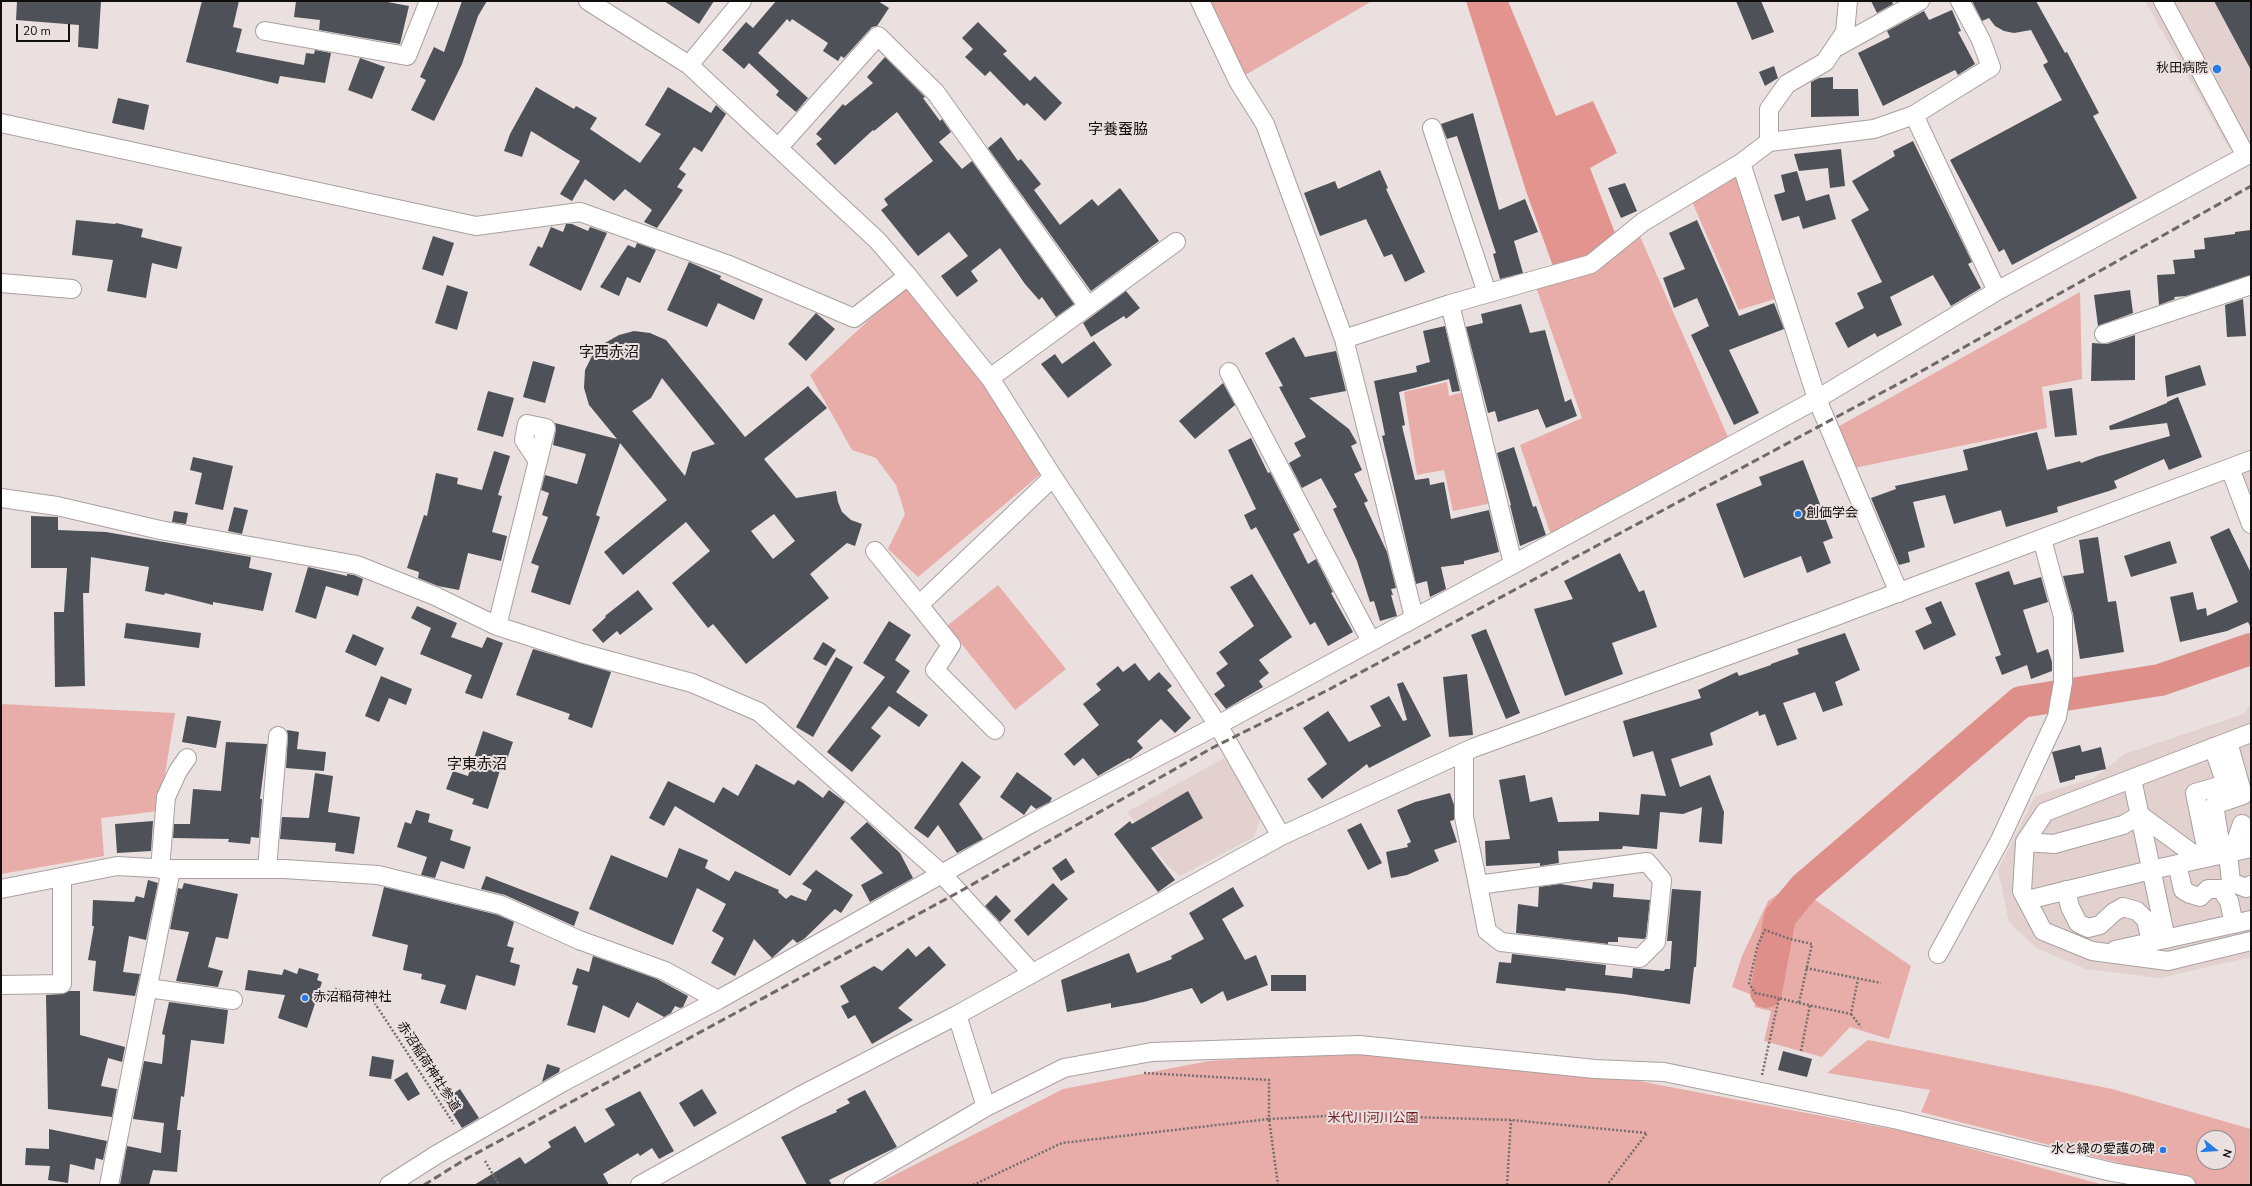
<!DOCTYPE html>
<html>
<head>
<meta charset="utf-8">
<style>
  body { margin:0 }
  #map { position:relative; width:2252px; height:1186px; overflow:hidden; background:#e9e0df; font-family:"Nunito Sans",sans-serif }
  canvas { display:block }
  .frame { position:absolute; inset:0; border:2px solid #110e0e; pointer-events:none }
  .north { position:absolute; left:2196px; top:1130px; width:40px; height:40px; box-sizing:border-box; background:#e9e0df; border:1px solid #938c8b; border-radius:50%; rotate:107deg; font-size:11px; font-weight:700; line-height:16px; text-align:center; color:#110e0e }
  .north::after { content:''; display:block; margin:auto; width:14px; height:18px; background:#247be6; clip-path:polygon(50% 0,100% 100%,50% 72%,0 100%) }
  .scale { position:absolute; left:16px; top:24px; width:54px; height:18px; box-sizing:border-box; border:2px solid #110e0e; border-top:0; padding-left:5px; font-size:12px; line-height:14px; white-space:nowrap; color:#110e0e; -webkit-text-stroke:3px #e9e0df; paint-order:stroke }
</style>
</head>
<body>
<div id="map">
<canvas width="2252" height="1186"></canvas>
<div class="frame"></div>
<div class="north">N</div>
<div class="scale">20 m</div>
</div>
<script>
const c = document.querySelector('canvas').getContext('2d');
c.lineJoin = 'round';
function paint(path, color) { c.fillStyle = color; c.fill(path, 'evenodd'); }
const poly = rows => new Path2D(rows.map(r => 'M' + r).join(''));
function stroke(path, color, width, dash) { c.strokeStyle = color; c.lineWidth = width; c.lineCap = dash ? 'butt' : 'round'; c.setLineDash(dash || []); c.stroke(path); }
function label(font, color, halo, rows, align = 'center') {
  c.font = font + ' "Nunito Sans","Noto Sans JP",sans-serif'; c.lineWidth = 4; c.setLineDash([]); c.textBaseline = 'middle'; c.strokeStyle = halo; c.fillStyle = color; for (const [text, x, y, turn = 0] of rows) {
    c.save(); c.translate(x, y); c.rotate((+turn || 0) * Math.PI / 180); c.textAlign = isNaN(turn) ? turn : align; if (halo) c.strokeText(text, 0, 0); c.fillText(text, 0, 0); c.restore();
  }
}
paint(poly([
  [2145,1,2251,1,2251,137,2229,148],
  [2251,470,2251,502,2239,474],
  [2251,704,2251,957,2160,978,2086,969,2036,948,2009,922,1998,870,2035,796,2094,778,2125,754,2244,714],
  [1224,758,1262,815,1254,837,1180,876,1167,865,1127,812]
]), '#e2d1cf');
paint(poly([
  [1206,1,1372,1,1242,77],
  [1735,174,1775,299,1739,310,1691,199],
  [1638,232,1728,437,1551,535,1520,445,1582,418,1536,287],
  [905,286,987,381,1042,473,918,577,888,549,905,514,896,485,876,458,852,450,810,375],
  [2080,292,2082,379,2042,387,2047,428,1854,468,1834,429],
  [1447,382,1449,396,1467,391,1492,503,1453,511,1444,470,1417,475,1404,392],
  [998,585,1066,669,1015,710,947,626],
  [1,704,175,713,159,811,101,818,104,856,1,874],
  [1792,884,1911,966,1889,1039,1850,1027,1822,1057,1764,1041,1771,1011,1754,1007,1757,997,1732,987,1742,956,1768,901],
  [1868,1040,2112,1089,2251,1129,2251,1185,2157,1185,2158,1173,1921,1112,1930,1090,1827,1073],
  [2204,1138,2228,1138,2228,1162,2204,1162],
  [1363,1051,1586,1071,1917,1134,2104,1185,875,1185,1063,1089,1209,1061]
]), '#e8ada8');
paint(poly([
  [1466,1,1508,1,1556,116,1593,101,1617,153,1590,168,1615,233,1585,259,1554,269,1527,194]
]), '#e3948e');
paint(poly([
  [1793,892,1804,901,1786,922,1780,941,1784,951,1772,994,1759,990,1764,974,1762,961,1767,944,1765,938,1775,909]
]), '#de8f89');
stroke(poly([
  [1766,992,1780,917,1804,888,2021,702,2160,680,2251,649]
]), '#de8f89', 32);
paint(poly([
  [17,1,101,1,98,49,78,47,79,25,16,20],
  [202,1,239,1,233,27,242,29,236,52,304,65,306,53,314,54,315,50,331,53,325,83,280,76,278,84,186,62],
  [296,1,382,1,409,6,400,44,319,30,320,20,294,17],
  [462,1,487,1,478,16,462,64,434,121,411,110,426,80,420,77,434,47,444,52],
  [664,1,714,1,699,24],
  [776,1,878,1,889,8,877,26,872,27,844,58,841,56,838,61,823,51,828,43,792,19,790,22,787,19,758,53,808,98,796,112,776,95,779,91,749,63,744,69,722,50,746,22,753,28],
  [1736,1,1761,1,1774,32,1752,40],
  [1871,1,1892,1,1893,4,1877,13],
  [1972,1,2036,1,2065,53,2067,52,2099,113,2093,116,2137,198,2012,265,2004,249,1999,252,1950,160,2062,100,2043,65,2048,62,2031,30,2014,33,2004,31,1995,26,1989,18,1982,21],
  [2214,1,2251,1,2251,70],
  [1952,10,1961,31,1958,32,1975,64,1958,75,1955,70,1883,106,1858,53,1890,37,1887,31,1924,11,1929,20],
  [978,22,1007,51,1003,54,1030,81,1035,76,1062,103,1045,121,1027,103,1024,106,990,71,985,76,965,57,973,49,962,38],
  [885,57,925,97,923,98,940,121,942,119,951,132,939,142,962,169,972,161,1074,304,1056,317,1042,297,1039,300,1025,284,1000,248,971,271,978,281,957,297,941,276,968,256,949,232,918,256,881,210,888,205,884,199,933,161,897,112,874,131,873,130,835,165,816,144,822,139,816,134,843,104,845,106,873,83,867,77],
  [360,58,385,67,372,99,348,90],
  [1774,66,1778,78,1765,86,1759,72],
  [1833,77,1833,89,1858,89,1859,116,1811,117,1811,82,1819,78],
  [536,87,574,109,576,106,597,118,590,129,640,163,661,134,645,125,668,87,711,113,716,105,726,114,702,152,694,147,679,169,686,174,677,187,683,190,657,228,644,222,652,210,625,189,614,201,585,179,572,201,560,194,580,161,531,131,522,157,504,151,510,134],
  [118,98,149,105,144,130,112,123],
  [1473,113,1499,210,1525,199,1538,232,1514,241,1523,273,1500,279,1493,254,1496,253,1457,136,1447,139,1441,124],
  [1001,137,1018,161,1021,159,1041,184,1034,190,1060,225,1092,199,1098,206,1120,188,1159,241,1091,291,988,148],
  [1913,141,1972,262,1968,264,1981,288,1951,306,1933,275,1890,297,1902,325,1877,337,1875,333,1848,348,1835,323,1864,308,1857,293,1882,282,1851,220,1869,210,1852,181,1895,156,1893,151],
  [1841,149,1845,186,1830,188,1828,168,1799,171,1794,154],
  [1380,170,1388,188,1386,189,1425,272,1405,282,1392,254,1384,257,1366,219,1320,236,1304,193,1335,181,1338,189],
  [1797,171,1806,201,1829,194,1836,219,1803,229,1799,216,1782,221,1774,195,1785,192,1781,175],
  [1625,183,1637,211,1621,218,1608,188],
  [76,220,115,224,116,223,143,229,141,237,182,247,177,269,152,263,146,298,107,291,113,260,72,255],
  [1697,220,1739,316,1774,303,1784,329,1729,350,1759,413,1734,425,1691,335,1709,326,1697,298,1674,308,1663,278,1685,269,1669,233],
  [566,224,572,224,588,231,590,227,607,233,581,291,529,265,538,246,542,248,551,227,563,232],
  [2251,230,2251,275,2186,296,2174,297,2175,299,2159,305,2157,275,2175,274,2173,260,2195,258,2194,250,2205,249,2204,238,2235,234,2235,232],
  [433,236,454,243,443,276,422,269],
  [637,243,656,250,640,283,627,277,619,296,600,287,628,245,635,248],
  [689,262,721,276,720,279,763,299,754,320,718,303,707,327,667,310],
  [447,285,468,292,457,330,435,323],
  [2130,290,2133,313,2098,326,2094,295],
  [1126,291,1140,308,1126,319,1124,316,1091,337,1083,323],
  [2243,299,2246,336,2227,337,2225,305],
  [1521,304,1530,333,1545,330,1565,402,1571,399,1577,416,1546,428,1538,409,1498,422,1495,411,1488,413,1466,327,1483,323,1481,314],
  [816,313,835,329,806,361,788,344],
  [1445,326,1460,391,1452,392,1449,379,1399,392,1405,425,1402,426,1415,480,1429,478,1430,485,1444,482,1451,519,1489,510,1499,552,1464,561,1464,564,1441,567,1446,589,1430,597,1427,581,1416,584,1382,436,1385,435,1374,381,1417,372,1416,366,1430,362,1423,331],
  [634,331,650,333,666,340,745,437,808,386,827,408,764,459,796,498,836,491,838,502,842,512,851,520,862,524,855,546,847,543,810,574,829,598,746,664,713,624,708,628,672,583,710,551,686,522,623,575,604,552,667,500,620,443,596,515,600,517,570,605,531,592,539,566,531,563,548,517,542,515,549,493,541,490,545,475,577,484,586,454,553,445,556,430,555,423,617,439,589,405,584,388,585,370,592,356,603,344,619,335],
  [662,378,715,444,692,452,685,476,632,411,651,398],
  [774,514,795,541,773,559,751,531],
  [2135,335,2135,380,2091,381,2092,343,2107,344],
  [1294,337,1305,357,1336,351,1346,391,1309,398,1349,429,1357,443,1351,446,1362,470,1354,474,1368,501,1364,503,1387,552,1396,588,1391,589,1393,595,1391,595,1397,616,1380,621,1374,601,1370,602,1357,561,1333,509,1337,507,1321,478,1302,488,1289,463,1301,456,1294,443,1306,437,1279,387,1283,386,1265,353],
  [1094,341,1112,365,1068,398,1041,364,1055,354,1062,364],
  [533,361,555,367,545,403,523,397],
  [2200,365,2206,385,2167,397,2165,376],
  [1223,383,1235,405,1195,439,1179,421],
  [2072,388,2077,435,2055,437,2049,391],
  [488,391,514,398,503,437,477,430],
  [2178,397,2202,457,2169,470,2164,459,2114,481,2117,488,2109,491,2057,507,2058,512,2006,527,2001,510,1954,524,1945,495,1913,502,1925,547,1908,552,1910,562,1899,565,1871,498,1896,489,1895,486,1968,470,1963,450,2037,432,2047,470,2080,461,2081,463,2096,457,2170,436,2167,423,2110,430,2109,426,2167,403,2167,402],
  [1251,438,1268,473,1270,472,1300,530,1293,534,1308,564,1316,559,1333,592,1331,593,1353,632,1328,646,1315,622,1310,625,1256,527,1251,530,1244,515,1256,509,1228,450],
  [1514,447,1533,507,1536,506,1546,535,1520,546,1510,505,1511,505,1497,453],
  [494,451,510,456,498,495,502,496,492,532,507,536,501,561,468,553,459,590,438,586,418,578,419,572,407,568,424,515,427,516,436,473,458,478,457,484,482,490],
  [193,457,233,466,223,510,195,504,202,473,190,470],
  [1803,460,1833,538,1823,542,1831,563,1807,573,1801,556,1744,578,1716,504,1762,485,1759,477],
  [234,507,248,510,242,534,228,531],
  [174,511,188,513,186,524,172,522],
  [31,516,58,517,58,530,106,532,251,557,249,568,272,573,263,611,213,602,213,605,165,593,164,595,145,591,149,567,91,557,89,593,83,593,85,686,55,687,54,612,64,612,67,568,31,568],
  [2229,528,2251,573,2251,628,2248,622,2227,631,2180,642,2170,597,2193,592,2197,610,2206,608,2207,616,2238,602,2210,537],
  [2098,537,2108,602,2116,601,2124,652,2080,659,2073,614,2063,576,2084,573,2079,540],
  [2170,541,2177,563,2131,577,2124,556],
  [1620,553,1639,592,1644,590,1657,627,1612,643,1623,674,1565,696,1534,609,1573,599,1564,581],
  [308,567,347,576,347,574,354,575,363,579,358,596,326,586,316,619,295,612],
  [2009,571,2014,585,2041,577,2048,602,2023,610,2037,653,2048,649,2052,662,2052,671,2031,679,2027,665,2002,675,1995,657,2001,655,1975,583],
  [1252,574,1292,637,1259,660,1269,673,1259,681,1263,687,1226,709,1214,694,1225,686,1216,673,1228,664,1219,652,1254,626,1230,587],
  [638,590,653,609,620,635,617,631,603,643,592,630,606,617,605,616],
  [1941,601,1956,635,1924,650,1915,631,1932,623,1925,608],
  [417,606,457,623,451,637,482,648,487,637,503,643,482,699,465,693,472,675,420,654,431,628,411,618],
  [889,621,911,635,895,660,910,671,896,692,928,715,919,727,889,706,871,728,881,736,852,772,827,752,885,677,863,663],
  [126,623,201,633,199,648,124,638],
  [1486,629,1520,713,1506,719,1471,635],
  [1845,633,1860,670,1835,682,1843,705,1823,712,1815,692,1783,703,1797,739,1777,746,1765,714,1759,716,1758,711,1710,733,1713,745,1671,759,1680,787,1710,775,1724,812,1722,844,1699,842,1702,807,1683,814,1660,812,1657,849,1623,846,1622,849,1558,851,1559,863,1540,866,1540,863,1486,866,1485,841,1510,839,1499,780,1525,775,1530,802,1552,797,1558,822,1599,821,1599,812,1639,815,1641,794,1666,796,1653,751,1633,757,1623,721,1701,698,1698,690,1737,672,1739,676,1771,665,1771,664,1799,654,1797,649],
  [353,634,384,648,376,666,345,652],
  [823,642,836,650,826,666,813,659],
  [533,649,611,672,592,728,568,719,570,714,516,695],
  [836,657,853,667,813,737,796,727],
  [1135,663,1149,681,1159,672,1172,686,1167,690,1191,718,1175,733,1161,719,1137,741,1143,748,1130,759,1129,758,1098,776,1083,758,1074,766,1064,754,1099,725,1083,704,1101,690,1096,684,1118,666,1123,672],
  [1467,674,1473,735,1449,737,1443,677],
  [381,676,412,689,406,705,389,698,379,722,365,716],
  [1403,682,1431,736,1369,768,1367,764,1322,799,1307,779,1327,764,1303,728,1328,711,1349,742,1381,726,1370,706,1389,696,1403,721,1407,720,1397,684],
  [187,716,221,721,216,748,182,742],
  [287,730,299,732,297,749,326,752,324,771,286,768,288,737],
  [483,731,513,742,504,768,501,767,488,809,472,804,474,799,446,789,453,771,468,776],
  [226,742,267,744,260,799,262,799,259,838,251,837,250,844,228,842,229,839,173,838,174,824,190,824,193,789,221,791],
  [2080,745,2082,752,2101,747,2106,769,2075,776,2075,779,2060,783,2052,752],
  [962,761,981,777,959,804,983,839,957,853,938,825,928,838,914,828],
  [756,764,794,785,798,780,803,783,823,798,829,790,845,802,790,876,675,806,664,826,649,818,668,781,714,803,723,787,738,796],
  [1017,772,1052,798,1050,802,1036,809,1031,805,1024,815,1000,797],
  [315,773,333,776,328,812,360,817,354,854,335,851,336,843,280,839,282,817,309,818],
  [1188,791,1203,818,1151,848,1175,880,1158,892,1114,834,1130,821,1132,824],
  [1450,793,1454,805,1454,820,1450,821,1457,842,1434,850,1439,861,1407,875,1391,878,1386,852,1408,847,1407,844,1411,842,1397,810,1415,802],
  [416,810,430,814,428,822,453,830,450,840,471,847,464,869,441,861,435,878,421,875,427,857,397,847,405,822,411,824],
  [153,821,151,851,117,853,115,824],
  [867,822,900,853,913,878,870,902,861,885,883,873,850,838],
  [1361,823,1382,863,1368,870,1347,830],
  [679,848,708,860,705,868,729,881,735,871,779,890,778,892,786,899,791,895,806,901,812,890,802,884,816,870,853,895,841,913,835,909,804,939,797,943,793,939,772,958,754,939,735,976,711,963,724,938,712,931,726,904,697,888,673,945,589,909,611,855,667,878],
  [1066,858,1075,872,1061,881,1052,868],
  [486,876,579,912,574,926,505,895,481,889],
  [148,880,158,883,146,940,129,936,123,972,140,974,135,996,93,991,96,961,88,960,94,926,92,926,93,900,134,902,136,896,144,898],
  [1593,882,1614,884,1613,897,1650,900,1646,937,1644,939,1618,937,1618,942,1608,942,1608,944,1516,933,1518,904,1538,907,1539,887,1560,884,1592,889],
  [184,883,238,894,228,939,216,937,208,967,223,971,218,987,176,981,189,932,170,929,178,888,182,889],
  [1053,883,1068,899,1028,936,1014,920],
  [384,887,498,915,514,922,507,946,514,948,510,962,520,965,515,986,476,975,466,1010,440,1003,446,985,421,979,422,974,403,970,408,945,372,936],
  [1233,887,1244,906,1222,919,1245,960,1256,955,1268,985,1227,1001,1223,991,1201,1004,1192,988,1144,1002,1111,1008,1111,1003,1067,1012,1061,980,1129,953,1137,973,1172,959,1171,956,1204,939,1189,913],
  [1672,889,1701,891,1696,967,1694,967,1690,1004,1623,994,1566,988,1565,991,1496,983,1499,962,1511,963,1512,954,1606,965,1605,975,1632,978,1633,968,1664,971,1665,969,1670,969,1672,941,1667,941],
  [996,895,1011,911,1000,922,985,906],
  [929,946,946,965,898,1008,913,1020,872,1044,855,1015,848,1019,841,1006,849,1002,840,986,874,966,882,971,908,948,916,957],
  [593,956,657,979,688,996,683,1007,680,1008,675,1006,671,1013,664,1017,637,1002,629,1018,603,1005,595,1033,567,1025,578,986,572,984,577,968,589,972],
  [299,968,319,974,317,980,322,982,307,1028,278,1018,285,995,245,990,248,970,282,975,284,969,297,974],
  [1271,975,1306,975,1306,991,1271,991],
  [69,991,80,991,80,1035,125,1047,122,1062,108,1058,101,1086,117,1089,112,1117,48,1109,46,995,63,994],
  [169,1002,228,1010,224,1044,191,1040,184,1097,181,1096,177,1130,181,1130,177,1172,153,1170,149,1185,120,1185,127,1146,161,1153,164,1123,133,1119,144,1061,162,1064,165,1035,162,1034],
  [1783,1051,1812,1059,1807,1077,1778,1070],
  [372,1056,394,1060,391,1079,369,1076],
  [547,1064,560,1068,559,1072,542,1082],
  [407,1072,420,1094,408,1101,394,1080],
  [460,1089,479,1118,462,1128,444,1100],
  [702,1089,717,1113,694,1127,679,1103],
  [865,1090,897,1147,829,1180,832,1185,807,1185,781,1137,837,1112,836,1110,850,1103,847,1099],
  [640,1091,674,1151,659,1159,652,1148,640,1156,638,1153,603,1174,609,1185,474,1185,520,1157,525,1164,551,1147,548,1142,575,1126,585,1143,615,1125,605,1109],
  [49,1129,107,1141,103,1160,96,1158,94,1170,70,1164,68,1183,48,1180,50,1166,25,1165,26,1148,49,1149]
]), '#4e5157');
const minor = poly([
  [588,1,689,65,878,241,908,276,990,378,1053,477,1218,725,1281,836],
  [1200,1,1238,81,1265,124,1344,339,1414,617],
  [2163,1,2246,156],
  [265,31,407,56,429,1],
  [1837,47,1920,1],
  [689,65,742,1],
  [1914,115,1997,291],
  [1,123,476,226,580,212,729,265,854,318,908,276],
  [1432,128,1487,293],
  [1769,142,1769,109,1787,84,1825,62,1845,32,1848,1],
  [778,148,878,36,936,93,1088,306],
  [1741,163,1817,399,1899,593],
  [1,283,72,289],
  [1450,304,1513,564],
  [2104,334,2251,285],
  [1344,339,1450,304,1591,264,1643,222,1741,163,1769,142,1874,129,1914,115,1991,67,1981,40,1960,1],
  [1229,372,1371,641],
  [990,378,1176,242],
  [2230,468,2251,524],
  [1,498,57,506,160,530,357,565,435,596,497,626,581,653,692,683,759,712,943,875,1032,973],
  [875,551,919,605,1053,477],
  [919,605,951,645,935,670,995,730],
  [497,626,546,428,527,424,524,440,538,461],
  [2251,733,2045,812,2025,842,2022,891,2043,931,2092,951,2168,961,2251,941],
  [1464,752,1464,817,1478,885,1487,931,1501,942,1640,958,1656,942,1662,880,1647,862,1478,885],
  [2132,779,2166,939],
  [2025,842,2054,844,2123,825,2140,815,2200,859],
  [2232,852,2242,824,2251,832],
  [2228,853,2231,882,2246,888,2251,885],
  [2222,854,2214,805,2243,795,2228,742],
  [2208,857,2195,793,2226,784,2213,747],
  [2177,864,2183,890,2190,894,2200,897,2208,889,2221,889,2229,901,2234,924],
  [160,869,166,797,178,771,187,758],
  [267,869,278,736],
  [1,889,117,866,171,869,284,869,378,875,501,905,579,940,665,971,718,1000],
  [2066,890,2070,907,2078,923,2088,928,2100,925,2114,912,2123,907,2137,911,2146,920,2151,942],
  [2027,900,2151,870,2251,848],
  [2115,950,2251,920],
  [1938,954,2000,840,2057,717,2063,682,2063,617,2042,539],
  [1,985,62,984,62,877],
  [148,988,233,1000],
  [957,1015,986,1107],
  [109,1185,171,869],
  [389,1185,436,1155,563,1082,718,1000,1032,823,1218,725,1817,399,1997,291,2251,153],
  [640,1185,800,1096,957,1015,1281,836,1473,748,1820,622,2251,460],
  [853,1185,986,1107,1064,1068,1152,1052,1359,1045,1595,1069,1664,1072,1898,1120,2112,1172,2186,1185]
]);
stroke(minor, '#a9a0a0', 20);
stroke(poly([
  [1806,968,1881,983],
  [335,989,370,996,454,1124],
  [1799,1003,1851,1014,1858,979],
  [1851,1014,1861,1027],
  [1801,1051,1810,1005],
  [1144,1073,1269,1080,1269,1119,1346,1115,1511,1120,1647,1133,1607,1185],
  [1762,1075,1779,998,1799,1003,1812,944,1790,939,1765,930,1758,944,1749,983,1755,993,1779,998],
  [485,1161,499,1185],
  [973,1185,1062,1143,1269,1119,1278,1185],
  [1507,1185,1511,1120]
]), '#746f6e', 2.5, [2, 2]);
stroke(minor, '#fff', 18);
stroke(poly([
  [424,1185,464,1160,959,892,1212,748,1328,690,1911,377,2251,186]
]), '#6f6969', 3, [8, 4]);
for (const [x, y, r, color] of [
  [2217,69,5,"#247be6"],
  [1798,514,4,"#247be6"],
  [305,998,4,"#247be6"],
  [2163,1150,4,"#247be6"]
]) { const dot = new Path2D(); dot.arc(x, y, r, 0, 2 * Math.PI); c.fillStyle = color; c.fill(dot); stroke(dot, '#e9e0df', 1.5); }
label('13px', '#110e0e', '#e9e0df', [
  ["秋田病院",2208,69],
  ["創価学会",1806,514,"left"],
  ["赤沼稲荷神社",313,998,"left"],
  ["水と緑の愛護の碑",2155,1150]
], 'right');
label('13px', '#110e0e', '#e9e0df', [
  ["赤沼稲荷神社参道",428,1067,57]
]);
label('13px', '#73161b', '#e9e0df', [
  ["米代川河川公園",1373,1119]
]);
label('15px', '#110e0e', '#e9e0df', [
  ["字養蚕脇",1118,130],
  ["字西赤沼",609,353],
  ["字東赤沼",477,765]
]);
</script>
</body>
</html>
